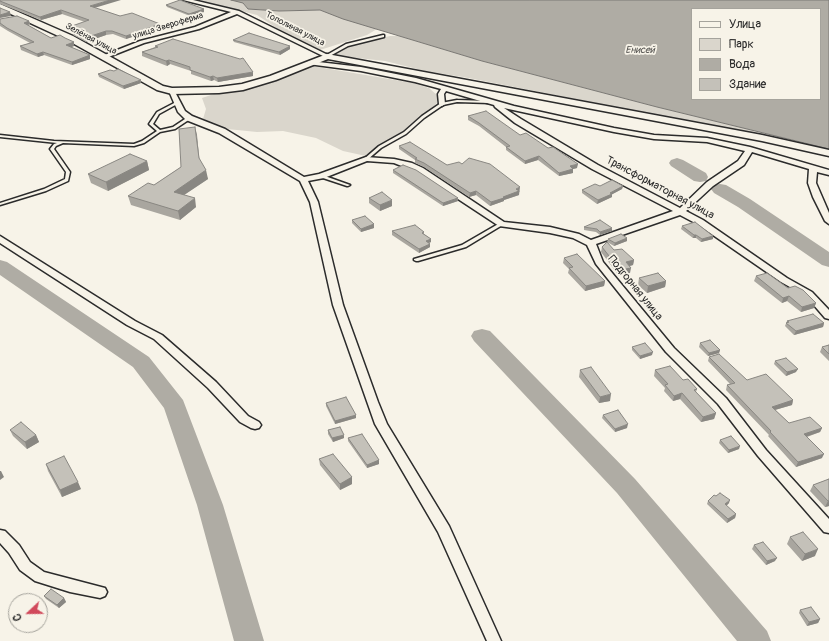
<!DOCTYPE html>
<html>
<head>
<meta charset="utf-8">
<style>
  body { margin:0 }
  #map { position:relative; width:829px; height:641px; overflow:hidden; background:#f7f3e8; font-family:Pangolin,sans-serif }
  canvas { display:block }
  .legend { position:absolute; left:691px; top:8px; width:130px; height:92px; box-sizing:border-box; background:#f7f3e8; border:1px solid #a5a39c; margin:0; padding:5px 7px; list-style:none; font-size:12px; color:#2b2b2b }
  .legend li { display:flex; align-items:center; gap:8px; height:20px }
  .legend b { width:20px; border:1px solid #a5a39c }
  .north { position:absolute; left:8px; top:593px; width:40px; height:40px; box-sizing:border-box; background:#f7f3e8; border:1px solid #a5a39c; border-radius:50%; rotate:248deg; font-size:11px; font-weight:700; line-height:16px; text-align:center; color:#2b2b2b }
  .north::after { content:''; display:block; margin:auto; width:14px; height:18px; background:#d1495b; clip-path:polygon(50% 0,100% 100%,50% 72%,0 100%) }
</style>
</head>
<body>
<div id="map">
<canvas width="829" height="641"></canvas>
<ul class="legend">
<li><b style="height:5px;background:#f7f3e8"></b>Улица</li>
<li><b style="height:11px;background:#dad6cc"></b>Парк</li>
<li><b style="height:11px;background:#afaca4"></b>Вода</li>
<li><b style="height:11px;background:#c4c1b9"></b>Здание</li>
</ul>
<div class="north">С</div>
</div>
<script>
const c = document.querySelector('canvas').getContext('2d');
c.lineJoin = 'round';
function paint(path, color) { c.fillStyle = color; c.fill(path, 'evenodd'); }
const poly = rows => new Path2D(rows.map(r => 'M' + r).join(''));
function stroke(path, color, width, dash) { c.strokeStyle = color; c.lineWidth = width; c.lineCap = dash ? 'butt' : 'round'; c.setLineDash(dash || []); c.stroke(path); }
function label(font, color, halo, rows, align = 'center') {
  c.font = font + ' Pangolin,sans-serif'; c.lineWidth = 3.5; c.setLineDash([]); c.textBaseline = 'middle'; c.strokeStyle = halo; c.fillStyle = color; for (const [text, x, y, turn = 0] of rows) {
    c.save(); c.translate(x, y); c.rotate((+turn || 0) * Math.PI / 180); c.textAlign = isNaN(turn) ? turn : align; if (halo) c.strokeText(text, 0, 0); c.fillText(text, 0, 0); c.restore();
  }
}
paint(poly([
  [198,0,231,0,243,3,248,9,279,11,320,10,377,29,367,35,320,50,284,33,257,15],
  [390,36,399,36,482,61,657,107,829,149,745,132,463,77,425,71,385,61,339,56,331,53,347,46],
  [312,66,413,83,429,88,437,95,437,103,429,112,407,129,366,156,343,151,316,138,283,131,257,132,227,129,203,119,206,109,202,98,220,92,241,91]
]), '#dad6cc');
const water = poly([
  [231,0,829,0,829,149,657,107,482,61,343,19,320,10,279,11,248,9,243,3,231,0],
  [692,9,820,9,820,99,692,99,692,9]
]);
paint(water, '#afaca4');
stroke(water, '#7a7874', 1);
paint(poly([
  [677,158,683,160,706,173,708,177,706,181,700,182,694,181,671,166,669,163,671,160,677,158],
  [720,184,726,185,750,199,829,252,829,267,822,265,738,207,714,193,711,189,714,185,720,184],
  [0,260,7,262,149,357,183,400,223,505,264,641,234,641,197,505,164,408,133,367,0,275,0,260],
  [482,329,490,331,635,479,767,631,771,641,737,641,617,493,474,341,471,336,474,331,482,329]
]), '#afaca4');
const service = poly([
  [383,35,384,35,384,37,348,46,328,57,325,56,346,44,383,35],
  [457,100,490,101,492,102,490,103,457,102,443,105,424,118,406,134,381,148,367,160,366,160,364,159,379,146,404,132,422,116,441,103,457,100],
  [178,101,179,101,179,103,159,114,153,124,160,130,173,127,188,117,190,117,190,119,175,129,160,132,144,143,134,146,63,143,56,146,54,149,70,172,68,181,46,191,0,205,0,203,44,189,65,179,66,172,50,149,54,144,57,143,0,137,0,135,54,141,134,144,142,141,157,131,149,124,157,112,178,101],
  [320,175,322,175,350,185,348,186,347,186,320,177,320,175],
  [500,223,502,223,504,224,466,247,418,261,416,261,414,260,414,259,462,245,500,223]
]);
const minor = poly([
  [183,0,193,0,239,11,330,56,325,57,237,14,199,29,144,43,106,58,102,58,102,56,140,41,195,27,231,12,183,0],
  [310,61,361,67,416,78,514,106,614,128,654,135,707,138,750,147,829,170,829,175,817,172,816,183,829,213,829,224,825,221,813,197,808,183,809,169,752,152,744,165,713,186,686,211,703,220,787,278,812,292,829,310,829,319,825,318,806,296,781,282,697,224,680,215,596,244,603,262,674,348,726,398,766,450,829,519,829,533,824,532,758,456,718,404,666,352,596,264,587,245,573,238,550,233,499,226,417,172,394,163,367,161,324,178,308,181,318,202,343,305,378,402,387,424,449,526,501,641,487,641,438,532,375,424,333,305,310,202,300,181,219,133,186,120,178,112,169,91,174,90,185,111,192,116,225,129,304,177,319,174,366,157,394,159,412,163,423,168,504,222,550,227,579,234,591,240,673,211,592,169,515,123,495,107,494,105,446,91,444,94,445,104,442,106,439,104,438,94,441,89,415,82,361,71,308,64,308,62,310,61],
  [504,108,614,132,654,139,707,142,745,151,738,161,707,182,680,208,598,165,521,119,504,108],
  [0,236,135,321,162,335,216,382,248,416,259,422,261,425,259,428,255,429,251,428,240,422,208,388,154,339,127,325,0,243,0,236],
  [0,530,5,531,19,545,30,562,44,572,105,588,107,592,105,596,100,598,70,592,35,581,20,570,9,553,0,543,0,530]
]);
const tertiary = poly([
  [0,4,73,36,163,86,172,88,219,87,242,84,270,76,327,54,762,135,829,150,829,156,762,141,328,59,276,80,243,90,219,93,172,94,157,90,67,40,0,9,0,4]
]);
stroke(service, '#2b2b2b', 3);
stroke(minor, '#2b2b2b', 3);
stroke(tertiary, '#2b2b2b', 3);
paint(service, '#f7f3e8');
paint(minor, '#f7f3e8');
paint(tertiary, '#f7f3e8');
paint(poly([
  [0,0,95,8,120,16,160,24,160,28,126,39,113,34,106,35,86,42,73,35,73,31,75,30,73,30,72,26,85,22,62,14,41,20,0,4],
  [166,5,204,9,204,12,190,16,167,7],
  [0,19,29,21,30,24,28,25,51,38,74,42,74,46,71,47,90,55,90,59,72,65,44,55,38,57,21,50,20,46,30,43,8,31,0,26],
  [233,40,290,49,280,55,234,42],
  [155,46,253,76,218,82,214,80,211,81,191,74,191,71,170,64,167,66,142,56,142,52,155,47],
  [114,71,141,83,124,89,99,77,98,74],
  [468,116,520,135,548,148,577,168,573,169,573,173,559,176,538,160,525,164,506,150,506,147,479,126,468,120],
  [195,127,199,159,208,179,184,195,196,207,180,220,131,205,128,196,154,185,181,167],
  [399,146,447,165,462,164,520,191,519,192,519,195,504,200,504,201,490,206,476,195,469,197,424,167,415,163,415,160,399,149],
  [147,161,149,170,108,191,91,183,88,174],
  [393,170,458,201,443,206,393,173],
  [623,186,622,189,612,194,612,197,597,204,582,193,582,190],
  [369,198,392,206,380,211,369,203],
  [352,220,374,224,374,228,361,232,352,223],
  [682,226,713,236,713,239,701,242,696,238,693,238,681,229],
  [584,227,612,231,600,235,596,232,584,230],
  [392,231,424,232,424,234,431,239,431,242,429,243,430,244,430,247,419,253,392,235],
  [627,238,627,241,614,246,607,242,608,239],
  [602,247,614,250,634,260,633,265,630,266,630,273,619,276,601,252],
  [564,258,605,281,604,286,585,291,568,273,569,269,563,263],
  [756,276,788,288,816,303,814,308,801,312,787,301,782,303,754,281],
  [639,278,666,281,665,287,647,293,638,285],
  [787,321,824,323,823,327,794,335,785,326],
  [700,343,720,350,719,353,708,356,699,347],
  [829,345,829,361,820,352,822,347],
  [632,347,652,355,640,359,632,350],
  [709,357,747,380,793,400,792,405,775,410,789,423,822,428,820,432,807,437,822,458,796,467,768,436,769,435,726,390,727,385,730,384,708,361],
  [775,361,796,372,786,376,774,364],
  [580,370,610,401,599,403,579,377],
  [655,370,683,380,697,389,696,392,716,413,714,419,701,422,680,399,673,401,664,391,665,388,654,376],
  [326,403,356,418,335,424,326,406],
  [603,415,627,428,615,432,602,418],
  [10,430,36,435,39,442,27,449,13,436],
  [328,430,344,438,333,442,328,434],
  [348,438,379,460,379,464,367,468,348,441],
  [720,440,739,449,728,453,719,443],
  [319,459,352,477,352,484,340,490,320,465],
  [46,464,81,489,62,497,48,471],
  [829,479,829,506,825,507,810,491,813,485],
  [716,496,729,503,726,506,736,514,735,518,727,523,707,504,708,501],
  [790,537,815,556,802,561,787,544],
  [754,545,775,561,766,565,752,549],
  [44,596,64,598,66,602,59,608,46,599],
  [800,610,820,619,818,623,807,626,799,613]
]), '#a9a69f');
paint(poly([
  [110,0,121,0,91,9,90,6],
  [204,9,204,12,190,16,189,14],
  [61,10,62,14,41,20,40,17],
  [10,12,11,16,0,18,0,15],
  [29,21,30,24,25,26,24,23],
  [160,24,160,28,126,39,126,36],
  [106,31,106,35,86,42,85,38],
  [74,42,74,46,67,49,66,45],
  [290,46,290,49,280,55,279,52],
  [43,52,44,55,38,57,37,54],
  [90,55,90,59,72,65,72,62],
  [169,60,170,64,167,66,166,61],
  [253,72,253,76,218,82,217,78],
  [213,76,214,80,211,81,210,77],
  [141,80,141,83,124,89,123,86],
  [195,127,197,135,200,166,199,158],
  [539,156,538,160,525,164,525,161],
  [147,161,149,170,108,191,106,182],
  [578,164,577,168,569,170,570,166],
  [573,169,573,173,559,176,559,173],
  [206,170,208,179,175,201,174,192],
  [623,186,622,189,611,195,612,194,612,197,597,204,598,200,610,193],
  [520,187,519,195,504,200,504,201,490,206,491,202,503,197,516,189],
  [476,191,476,195,469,197,470,193],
  [195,198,196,207,180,220,178,211],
  [458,198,458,201,443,206,443,203],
  [392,200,392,206,380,211,380,205],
  [374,224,374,228,361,232,361,229],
  [612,228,612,231,600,235,600,232],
  [694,235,696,235,696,238,693,238],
  [713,236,713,239,701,242,702,239],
  [627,238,627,241,614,246,615,243],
  [431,239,431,242,426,244,426,241],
  [430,244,430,247,419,253,419,249],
  [634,260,633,265,625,267,626,262],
  [631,268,630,273,619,276,620,270],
  [605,281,604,286,585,291,586,286],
  [666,281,665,287,647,293,648,286],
  [789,296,787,301,782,303,783,298],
  [816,303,814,308,801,312,802,307],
  [824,323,823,327,794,335,796,331],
  [720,350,719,353,708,356,709,353],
  [653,352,652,355,640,359,640,356],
  [798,369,796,372,786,376,787,372],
  [682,393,680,399,673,401,674,396],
  [611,394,610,401,599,403,600,397],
  [793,400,792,405,771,411,772,407],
  [716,413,714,419,701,422,703,417],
  [356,415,356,418,335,424,335,421],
  [628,424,627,428,615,432,615,429],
  [822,428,820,432,802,438,804,434],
  [36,435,39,442,27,449,25,442],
  [344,435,344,438,333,442,332,438],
  [740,446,739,449,728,453,729,450],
  [824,454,822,458,796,467,798,462],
  [379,460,379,464,367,468,367,465],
  [0,471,1,471,4,477,0,480],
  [352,477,352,484,340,490,340,484],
  [78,482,81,489,62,497,60,490],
  [730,500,729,503,724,508,725,504],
  [828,501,829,501,829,506,825,507],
  [736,514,735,518,727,523,728,519],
  [818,549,815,556,802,561,805,554],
  [777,558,775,561,766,565,767,561],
  [64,598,66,602,59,608,57,605],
  [820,619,818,623,807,626,809,622]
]), '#898782');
const building = poly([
  [0,0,110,0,90,6,120,16,132,13,160,24,126,36,112,31,106,31,85,38,73,31,79,29,72,26,89,20,61,10,40,17,0,1,0,0],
  [180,0,204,9,189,14,166,5,180,0],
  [0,8,10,12,0,15,0,8],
  [17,16,29,21,24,23,51,38,60,35,65,38,74,42,66,45,90,55,72,62,43,52,37,54,20,46,34,42,7,28,0,23,0,19,17,16],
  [249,33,290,46,279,52,233,40,249,33],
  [173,39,240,59,243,58,253,72,217,78,213,76,210,77,190,70,190,67,169,60,166,61,142,52,158,47,155,46,173,39],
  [118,69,141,80,123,86,98,74,110,70,114,71,118,69],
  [486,111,520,135,526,133,548,148,553,147,578,164,570,166,573,169,559,173,539,156,525,161,506,147,510,146,479,123,468,116,486,111],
  [195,127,199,158,206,170,174,192,195,198,178,211,128,196,148,183,154,185,181,167,179,129,195,127],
  [410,142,447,165,459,162,462,164,469,158,490,164,520,187,516,189,519,191,503,197,504,198,491,202,476,191,470,193,424,163,415,159,417,158,399,146,410,142],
  [130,154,147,161,106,182,88,174,130,154],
  [403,165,416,170,458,198,443,203,393,170,403,165],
  [612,180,623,186,610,193,612,194,598,200,582,190,595,184,600,186,612,180],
  [382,192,392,200,380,205,369,198,382,192],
  [365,216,374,224,361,229,352,220,365,216],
  [600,220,612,228,600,232,597,229,584,227,600,220],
  [695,222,713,236,702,239,696,235,694,235,682,226,695,222],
  [415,225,424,232,422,233,431,239,426,241,430,244,419,249,392,231,415,225],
  [621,234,627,238,615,243,608,239,621,234],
  [607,242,614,250,622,249,634,260,626,262,631,268,620,270,602,247,607,242],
  [577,254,605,281,586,286,569,268,573,267,564,258,577,254],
  [658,273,666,281,648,286,639,278,658,273],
  [767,273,788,288,795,286,803,290,816,303,802,307,789,296,783,298,756,276,767,273],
  [813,314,824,323,796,331,786,323,789,322,787,321,813,314],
  [710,340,720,350,709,353,700,343,710,340],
  [645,343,653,352,640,356,632,347,645,343],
  [829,345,829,354,822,347,829,345],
  [719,354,747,380,766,374,793,400,772,407,789,423,810,417,822,428,804,434,824,454,798,462,770,432,771,431,727,385,735,383,709,357,719,354],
  [786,358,798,369,787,372,775,361,786,358],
  [670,366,683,380,688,379,697,389,694,390,716,413,703,417,682,393,674,396,665,385,668,384,655,370,670,366],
  [591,367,611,394,600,397,580,370,591,367],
  [346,397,356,415,335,421,326,403,346,397],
  [618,410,628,424,615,429,603,415,618,410],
  [21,422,36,435,25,442,10,430,21,422],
  [340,427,344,435,332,438,328,430,340,427],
  [362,434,379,460,367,465,348,438,362,434],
  [731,436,740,446,729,450,720,440,731,436],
  [333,454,352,477,340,484,319,459,333,454],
  [64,456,78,482,60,490,46,464,64,456],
  [829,479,829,501,828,501,813,485,829,479],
  [720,493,730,500,725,504,736,514,728,519,708,501,714,495,716,496,720,493],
  [803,532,818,549,805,554,790,537,803,532],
  [763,542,777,558,767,561,754,545,763,542],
  [51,589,64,598,57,605,44,596,51,589],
  [811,607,820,619,809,622,800,610,811,607]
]);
paint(building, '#c4c1b9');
stroke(building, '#898782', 1);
label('9px', '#2b2b2b', '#f7f3e8', [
  ["улица Звероферма",168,26,-17],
  ["Тополиная улица",295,29,27],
  ["Зелёная улица",91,39,28]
]);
label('italic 10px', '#53524f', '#f7f3e8', [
  ["Енисей",640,50]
]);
label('11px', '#2b2b2b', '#f7f3e8', [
  ["Трансформаторная улица",660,188,28],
  ["Подгорная улица",635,288,51]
]);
</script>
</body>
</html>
